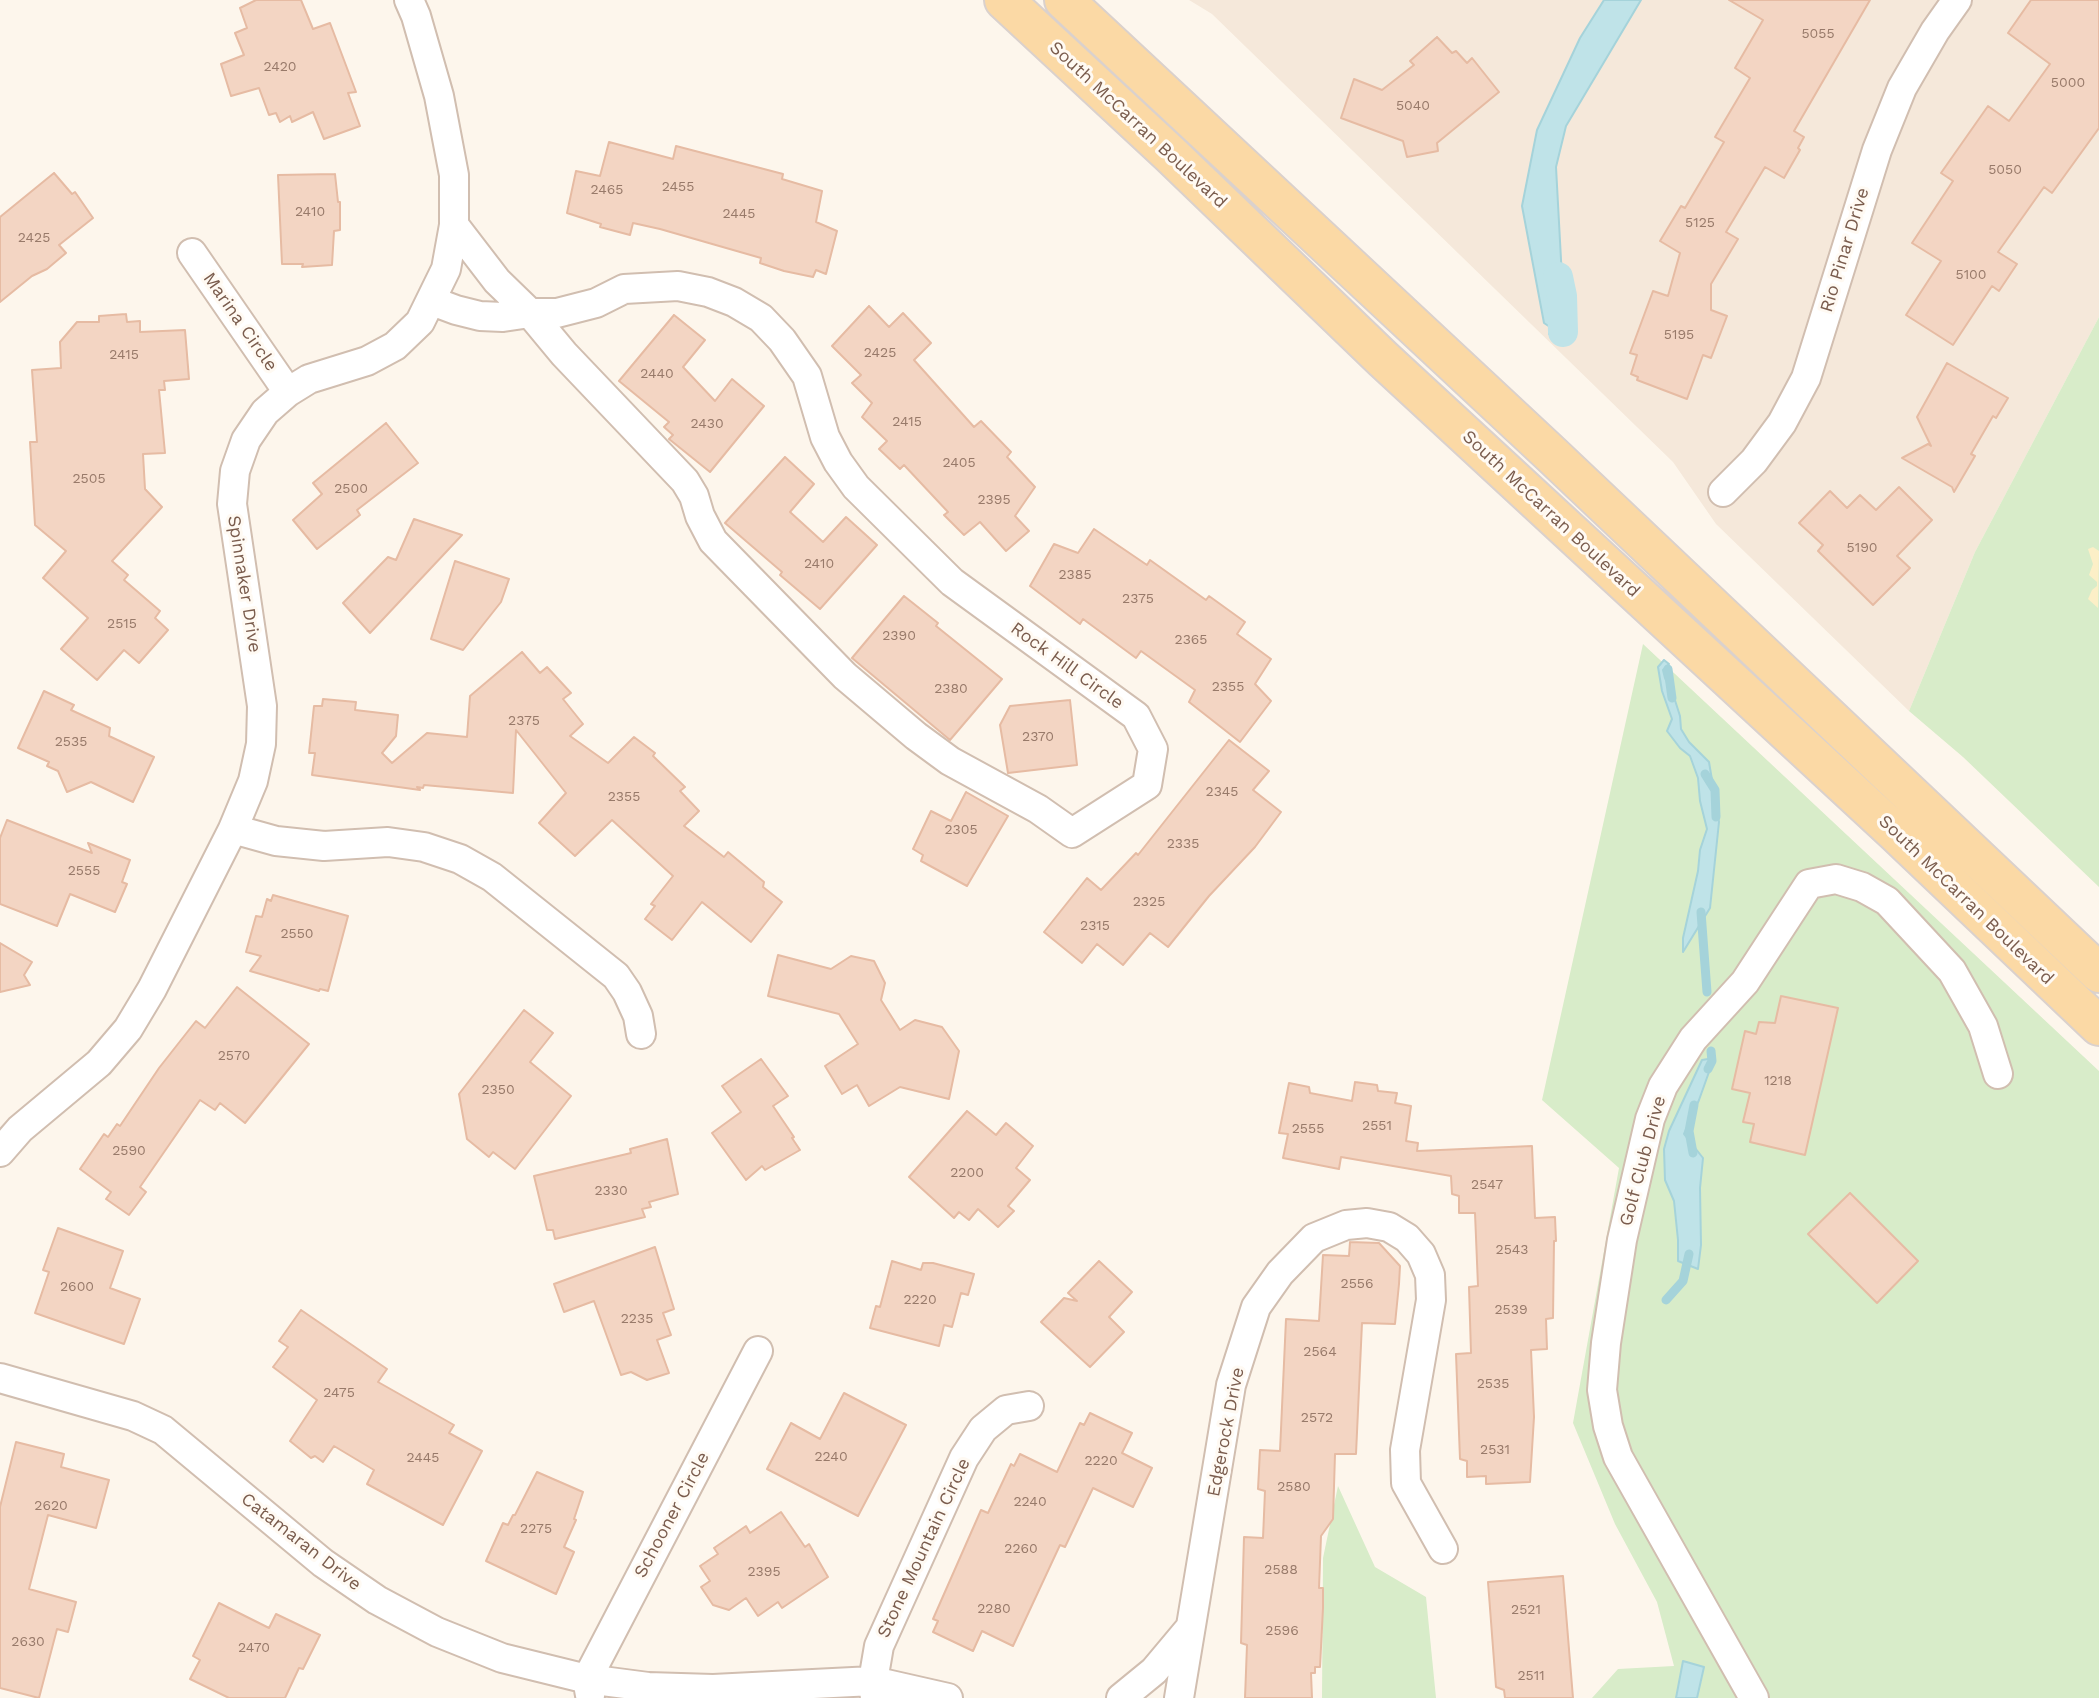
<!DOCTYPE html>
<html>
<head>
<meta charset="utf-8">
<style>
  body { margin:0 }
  canvas { display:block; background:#fdf6ec }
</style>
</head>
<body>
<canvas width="2099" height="1698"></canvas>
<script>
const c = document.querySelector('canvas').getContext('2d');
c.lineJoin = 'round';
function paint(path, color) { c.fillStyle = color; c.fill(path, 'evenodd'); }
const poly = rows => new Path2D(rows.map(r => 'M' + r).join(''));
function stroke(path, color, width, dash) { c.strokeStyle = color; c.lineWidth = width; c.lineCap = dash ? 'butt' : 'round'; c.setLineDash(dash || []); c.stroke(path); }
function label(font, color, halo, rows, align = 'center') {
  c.font = font + ' "Work Sans",sans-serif'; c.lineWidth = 6; c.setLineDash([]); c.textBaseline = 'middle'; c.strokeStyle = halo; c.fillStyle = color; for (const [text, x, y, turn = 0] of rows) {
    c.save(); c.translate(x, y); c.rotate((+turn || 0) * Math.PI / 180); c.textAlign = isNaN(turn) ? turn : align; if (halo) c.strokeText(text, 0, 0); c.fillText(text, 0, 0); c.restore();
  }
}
paint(poly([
  [1189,0,2099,0,2099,317,1975,552,1909,711,1716,524,1673,462,1212,14]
]), '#f5e8da');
paint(poly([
  [2099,317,2099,887,1963,757,1909,711,1975,552],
  [1643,644,2099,1071,2099,1698,1592,1698,1618,1669,1674,1666,1657,1602,1615,1524,1573,1423,1619,1168,1542,1100],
  [1338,1486,1375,1567,1426,1597,1436,1698,1322,1698,1323,1558]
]), '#d8ecc9');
paint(poly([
  [2093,547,2099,551,2098,608,2088,599,2092,590,2097,586,2097,582,2089,575,2093,564,2088,549]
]), '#fcefc7');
const water = poly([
  [1604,0,1641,0,1566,126,1556,167,1564,315,1558,325,1559,333,1549,334,1550,327,1544,323,1522,206,1537,130,1580,38,1604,0],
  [1664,660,1669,664,1663,670,1665,678,1673,694,1680,716,1681,729,1689,742,1709,762,1719,822,1710,908,1683,952,1683,938,1698,871,1700,850,1707,829,1700,801,1698,778,1690,756,1680,748,1667,731,1672,719,1662,691,1658,667,1664,660],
  [1714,1058,1699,1100,1684,1134,1703,1158,1700,1188,1701,1245,1698,1269,1678,1261,1678,1240,1674,1201,1665,1180,1664,1149,1669,1131,1702,1060,1714,1058],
  [1683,1661,1704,1667,1697,1698,1676,1698,1683,1661]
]);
paint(water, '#bfe3e8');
stroke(water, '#a5d3da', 2);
stroke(poly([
  [1668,669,1672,698],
  [1705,774,1715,790,1716,817],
  [1701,912,1707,992],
  [1708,1069,1712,1061,1711,1051],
  [1693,1153,1689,1131,1694,1105],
  [1666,1300,1683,1281,1689,1254]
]), '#a5d3da', 9);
stroke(poly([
  [1558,277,1562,296,1563,332]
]), '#bfe3e8', 30);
const building = poly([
  [256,0,301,0,313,29,330,23,356,92,348,93,360,126,324,139,313,112,292,122,290,116,280,122,276,113,269,115,259,88,231,96,221,64,244,55,235,33,247,28,240,8,256,0],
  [1729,0,1870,0,1794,131,1804,137,1798,148,1800,150,1784,178,1765,167,1726,232,1738,239,1711,284,1711,310,1727,316,1711,358,1703,355,1687,399,1637,380,1638,377,1631,374,1637,355,1630,353,1653,291,1668,296,1680,253,1660,241,1681,206,1685,208,1724,142,1715,137,1750,78,1735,68,1763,20,1729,0],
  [2031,0,2099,0,2099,128,2052,193,2044,187,1998,252,2017,264,1999,291,1992,286,1953,345,1906,315,1941,261,1912,243,1953,181,1941,173,1988,106,2009,121,2050,64,2008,33,2031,0],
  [1437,37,1452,53,1456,51,1467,63,1472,58,1499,92,1437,143,1438,151,1407,157,1403,141,1341,118,1354,79,1382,90,1414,65,1410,61,1437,37],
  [609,142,673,159,676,146,783,174,782,179,822,191,816,222,837,231,826,274,816,270,813,277,784,271,760,263,761,258,660,229,633,223,630,235,600,227,601,224,567,213,576,171,600,176,609,142],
  [54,173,72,194,75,192,93,218,59,245,66,253,47,269,32,276,0,302,0,217,54,173],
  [335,174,338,202,340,202,340,230,334,231,332,265,302,267,303,264,282,264,278,175,335,174],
  [869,306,889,327,903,313,931,343,914,360,974,427,981,421,1011,452,1007,457,1035,487,1015,516,1029,531,1006,551,980,522,964,535,944,515,948,512,904,465,900,469,879,449,887,441,862,417,872,403,852,383,861,375,832,346,869,306],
  [126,314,127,322,140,321,140,332,185,330,189,379,164,381,165,390,159,390,165,453,143,454,145,489,162,507,112,561,128,575,124,580,160,611,155,618,168,630,139,663,124,650,97,680,61,649,88,618,43,578,66,551,35,525,30,442,37,442,32,370,61,368,60,342,77,322,99,322,99,316,126,314],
  [674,315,705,340,683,367,715,401,732,379,764,406,710,472,669,439,673,435,664,427,669,422,619,381,674,315],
  [1947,363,2008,398,1996,418,1993,416,1971,454,1975,456,1954,492,1952,487,1902,458,1928,444,1931,446,1917,417,1947,363],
  [386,423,418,463,357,510,360,515,317,549,293,520,322,494,313,483,386,423],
  [785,457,814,484,790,512,823,542,846,517,877,545,820,609,780,575,782,572,725,523,785,457],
  [1899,487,1932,520,1897,556,1910,568,1873,605,1818,551,1823,545,1799,523,1830,491,1847,508,1860,495,1876,510,1899,487],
  [414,519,462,535,370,633,343,603,388,557,396,560,414,519],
  [1094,529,1147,565,1150,560,1206,600,1209,596,1245,622,1237,634,1271,659,1255,684,1271,701,1240,742,1189,702,1195,690,1141,651,1136,658,1083,619,1080,624,1030,586,1054,544,1078,553,1094,529],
  [455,561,509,579,501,602,463,650,431,639,455,561],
  [904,596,938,623,936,626,1002,679,950,740,852,658,904,596],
  [522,652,540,673,547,667,571,693,563,699,583,724,570,736,608,763,634,737,655,753,653,756,685,787,680,791,699,811,684,826,724,857,728,852,764,882,763,887,782,902,751,942,702,902,672,940,645,919,655,906,651,904,673,876,612,820,575,856,539,823,566,793,516,730,513,793,424,785,423,788,417,787,420,790,312,775,315,753,309,753,314,706,322,706,323,699,356,702,355,710,398,715,396,736,382,753,392,763,427,733,467,737,470,696,522,652],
  [44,691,74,705,71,710,110,728,109,736,154,757,133,802,91,782,67,792,58,771,47,766,49,762,18,748,44,691],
  [1070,700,1077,765,1008,773,1000,725,1010,706,1070,700],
  [1229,740,1269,771,1253,790,1281,812,1255,847,1209,896,1168,947,1150,933,1123,965,1097,944,1082,963,1044,932,1087,878,1101,890,1136,853,1138,855,1229,740],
  [966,792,1008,816,967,886,921,861,923,855,913,849,931,811,951,821,966,792],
  [7,820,92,853,88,843,130,860,122,882,127,884,115,912,70,894,57,926,0,904,0,838,7,820],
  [273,895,348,916,328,991,320,989,319,991,250,971,261,956,246,952,256,916,262,917,267,899,271,901,273,895],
  [0,943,32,962,24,975,30,985,0,992,0,943],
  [778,955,831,969,851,956,874,961,885,983,881,1000,900,1030,915,1020,942,1027,959,1051,949,1099,900,1087,869,1106,857,1085,842,1094,825,1066,858,1044,839,1014,768,996,778,955],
  [237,987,309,1044,245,1123,220,1103,215,1110,200,1100,140,1187,146,1192,129,1215,106,1199,111,1192,80,1169,104,1134,108,1137,117,1124,120,1126,159,1068,196,1021,205,1028,237,987],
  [1781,996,1838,1008,1805,1155,1750,1142,1754,1124,1743,1122,1750,1093,1732,1089,1745,1031,1756,1034,1759,1022,1775,1023,1781,996],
  [524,1010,553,1033,530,1062,571,1096,515,1169,493,1152,489,1157,467,1139,459,1094,524,1010],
  [761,1059,788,1096,773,1106,794,1137,792,1138,800,1150,765,1170,762,1166,746,1180,712,1133,741,1112,722,1086,761,1059],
  [1355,1082,1377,1085,1378,1091,1397,1093,1395,1103,1411,1106,1406,1141,1418,1143,1417,1151,1532,1146,1535,1218,1555,1217,1556,1241,1554,1241,1553,1318,1546,1319,1547,1349,1531,1350,1534,1417,1530,1482,1486,1484,1486,1476,1467,1477,1467,1461,1460,1459,1456,1354,1471,1353,1469,1287,1478,1286,1475,1213,1459,1213,1459,1196,1452,1194,1451,1176,1341,1157,1339,1169,1283,1158,1288,1134,1279,1133,1289,1083,1309,1087,1310,1093,1352,1101,1355,1082],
  [967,1111,996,1135,1006,1123,1033,1146,1016,1168,1030,1180,1008,1206,1014,1211,998,1227,978,1209,969,1220,959,1212,954,1218,909,1177,967,1111],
  [667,1139,678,1194,649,1202,651,1207,642,1209,645,1217,555,1239,553,1230,547,1230,534,1176,631,1153,630,1149,667,1139],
  [1850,1193,1918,1261,1877,1303,1808,1234,1850,1193],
  [58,1228,123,1251,110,1288,140,1299,124,1344,35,1313,49,1272,43,1270,58,1228],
  [1350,1242,1379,1243,1400,1266,1399,1284,1395,1324,1362,1323,1356,1454,1335,1454,1333,1519,1321,1536,1319,1588,1323,1588,1323,1608,1320,1667,1315,1667,1315,1673,1311,1673,1312,1698,1245,1698,1247,1645,1241,1643,1244,1537,1263,1538,1265,1491,1258,1489,1260,1450,1280,1451,1286,1319,1319,1321,1323,1255,1349,1256,1350,1242],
  [655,1247,674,1309,663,1313,671,1335,657,1340,669,1373,647,1380,631,1372,621,1375,594,1301,564,1312,554,1284,655,1247],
  [892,1261,921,1270,923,1263,933,1263,974,1274,968,1295,961,1293,952,1327,944,1325,939,1346,870,1328,876,1306,880,1307,892,1261],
  [1099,1261,1132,1292,1109,1317,1124,1332,1090,1367,1041,1322,1064,1298,1077,1301,1068,1293,1099,1261],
  [301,1310,387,1369,378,1382,454,1425,449,1433,482,1451,443,1525,367,1484,374,1470,334,1446,323,1462,315,1456,311,1458,290,1441,317,1400,273,1367,288,1347,279,1341,301,1310],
  [844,1393,906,1425,858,1516,767,1469,791,1423,820,1439,844,1393],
  [1090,1413,1132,1433,1122,1453,1152,1468,1133,1507,1093,1488,1065,1547,1060,1545,1013,1646,982,1631,973,1651,933,1632,938,1621,933,1619,970,1535,981,1510,988,1513,1011,1464,1014,1466,1020,1454,1057,1472,1080,1423,1084,1425,1090,1413],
  [16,1442,64,1454,61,1467,109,1480,96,1528,48,1515,29,1589,76,1602,68,1632,57,1629,39,1698,0,1688,0,1507,16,1442],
  [537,1472,583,1492,574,1519,576,1520,564,1547,574,1552,556,1594,486,1561,503,1523,508,1525,513,1515,515,1515,537,1472],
  [781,1512,805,1547,809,1544,828,1577,782,1608,778,1602,758,1616,746,1598,729,1610,713,1605,701,1587,710,1581,700,1566,718,1554,714,1548,746,1526,750,1533,781,1512],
  [1563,1576,1573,1698,1505,1698,1504,1690,1496,1687,1488,1582,1563,1576],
  [219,1603,269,1628,276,1614,320,1635,303,1669,299,1668,285,1698,229,1698,190,1679,200,1660,193,1656,219,1603]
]);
paint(building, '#f3d5c3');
stroke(building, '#e6bba3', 2);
const street = poly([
  [192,253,288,392],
  [432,301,456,310,480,316,503,317,530,313,557,313,596,303,624,289,678,286,708,292,734,302,761,318,782,340,807,376,825,437,838,462,856,487,952,582,1136,716,1153,749,1147,785,1072,833,1038,809,950,761,916,736,845,676,713,541,700,516,694,496,685,481,564,354,530,313,497,281,454,225],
  [1723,492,1754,461,1782,423,1806,378,1877,150,1902,88,1935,31,1957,0],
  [233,829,276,841,324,846,388,842,424,847,460,859,492,877,616,976,627,992,638,1016,641,1034],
  [0,1152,20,1129,99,1063,128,1029,152,989,233,829,253,781,261,744,262,706,232,504,235,471,246,440,265,412,288,392,309,379,367,361,395,346,420,322,446,269,454,225,454,175,439,96,416,16,409,0],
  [0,1378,133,1416,163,1430,323,1563,377,1600,437,1632,502,1658,587,1679,648,1687,713,1689,873,1681,948,1698],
  [590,1695,587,1679,758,1351],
  [875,1698,873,1681,879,1646,964,1458,983,1429,1006,1410,1029,1406],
  [1121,1698,1154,1671,1190,1628],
  [1179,1698,1231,1385,1256,1307,1280,1273,1314,1238,1346,1225,1367,1223,1389,1227,1407,1238,1421,1254,1430,1275,1431,1300,1405,1450,1406,1483,1443,1549],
  [1754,1698,1618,1457,1608,1426,1602,1390,1606,1343,1622,1240,1650,1119,1663,1086,1693,1039,1745,982,1809,884,1836,879,1862,887,1887,901,1952,971,1983,1026,1998,1074]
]);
const primary = poly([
  [1004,0,1170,154,1383,359,1895,832,2099,1026],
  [1064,0,1551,454,2099,973]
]);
stroke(street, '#d1beb0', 32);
stroke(primary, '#dad1cd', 42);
stroke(street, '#fff', 28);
stroke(primary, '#fbd9a5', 38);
label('14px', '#987a6a', null, [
  ["5055",1818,34],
  ["2420",280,67],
  ["5000",2068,83],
  ["5040",1413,106],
  ["5050",2005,170],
  ["2455",678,187],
  ["2465",607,190],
  ["2410",310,212],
  ["2445",739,214],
  ["5125",1700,223],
  ["2425",34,238],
  ["5100",1971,275],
  ["5195",1679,335],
  ["2425",880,353],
  ["2415",124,355],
  ["2440",657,374],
  ["2415",907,422],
  ["2430",707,424],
  ["2405",959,463],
  ["2505",89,479],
  ["2500",351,489],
  ["2395",994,500],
  ["5190",1862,548],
  ["2410",819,564],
  ["2385",1075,575],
  ["2375",1138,599],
  ["2515",122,624],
  ["2390",899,636],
  ["2365",1191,640],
  ["2355",1228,687],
  ["2380",951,689],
  ["2375",524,721],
  ["2370",1038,737],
  ["2535",71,742],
  ["2345",1222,792],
  ["2355",624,797],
  ["2305",961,830],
  ["2335",1183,844],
  ["2555",84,871],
  ["2325",1149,902],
  ["2315",1095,926],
  ["2550",297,934],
  ["2570",234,1056],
  ["1218",1778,1081],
  ["2350",498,1090],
  ["2551",1377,1126],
  ["2555",1308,1129],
  ["2590",129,1151],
  ["2200",967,1173],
  ["2547",1487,1185],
  ["2330",611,1191],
  ["2543",1512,1250],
  ["2556",1357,1284],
  ["2600",77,1287],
  ["2220",920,1300],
  ["2539",1511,1310],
  ["2235",637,1319],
  ["2564",1320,1352],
  ["2535",1493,1384],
  ["2475",339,1393],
  ["2572",1317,1418],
  ["2531",1495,1450],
  ["2240",831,1457],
  ["2445",423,1458],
  ["2220",1101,1461],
  ["2580",1294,1487],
  ["2240",1030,1502],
  ["2620",51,1506],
  ["2275",536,1529],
  ["2260",1021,1549],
  ["2588",1281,1570],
  ["2395",764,1572],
  ["2280",994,1609],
  ["2521",1526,1610],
  ["2596",1282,1631],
  ["2630",28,1642],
  ["2470",254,1648],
  ["2511",1531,1676]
]);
label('18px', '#7a5c4d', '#fffaf3', [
  ["South McCarran Boulevard",1138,125,43],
  ["Rio Pinar Drive",1845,250,-73],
  ["Marina Circle",240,322,55],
  ["South McCarran Boulevard",1551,514,43],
  ["Spinnaker Drive",244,584,81],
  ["Rock Hill Circle",1067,666,36],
  ["South McCarran Boulevard",1966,900,44],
  ["Golf Club Drive",1643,1161,-75],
  ["Edgerock Drive",1226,1432,-79],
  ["Schooner Circle",672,1515,-62],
  ["Catamaran Drive",301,1542,38],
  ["Stone Mountain Circle",924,1548,-65]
]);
</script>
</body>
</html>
